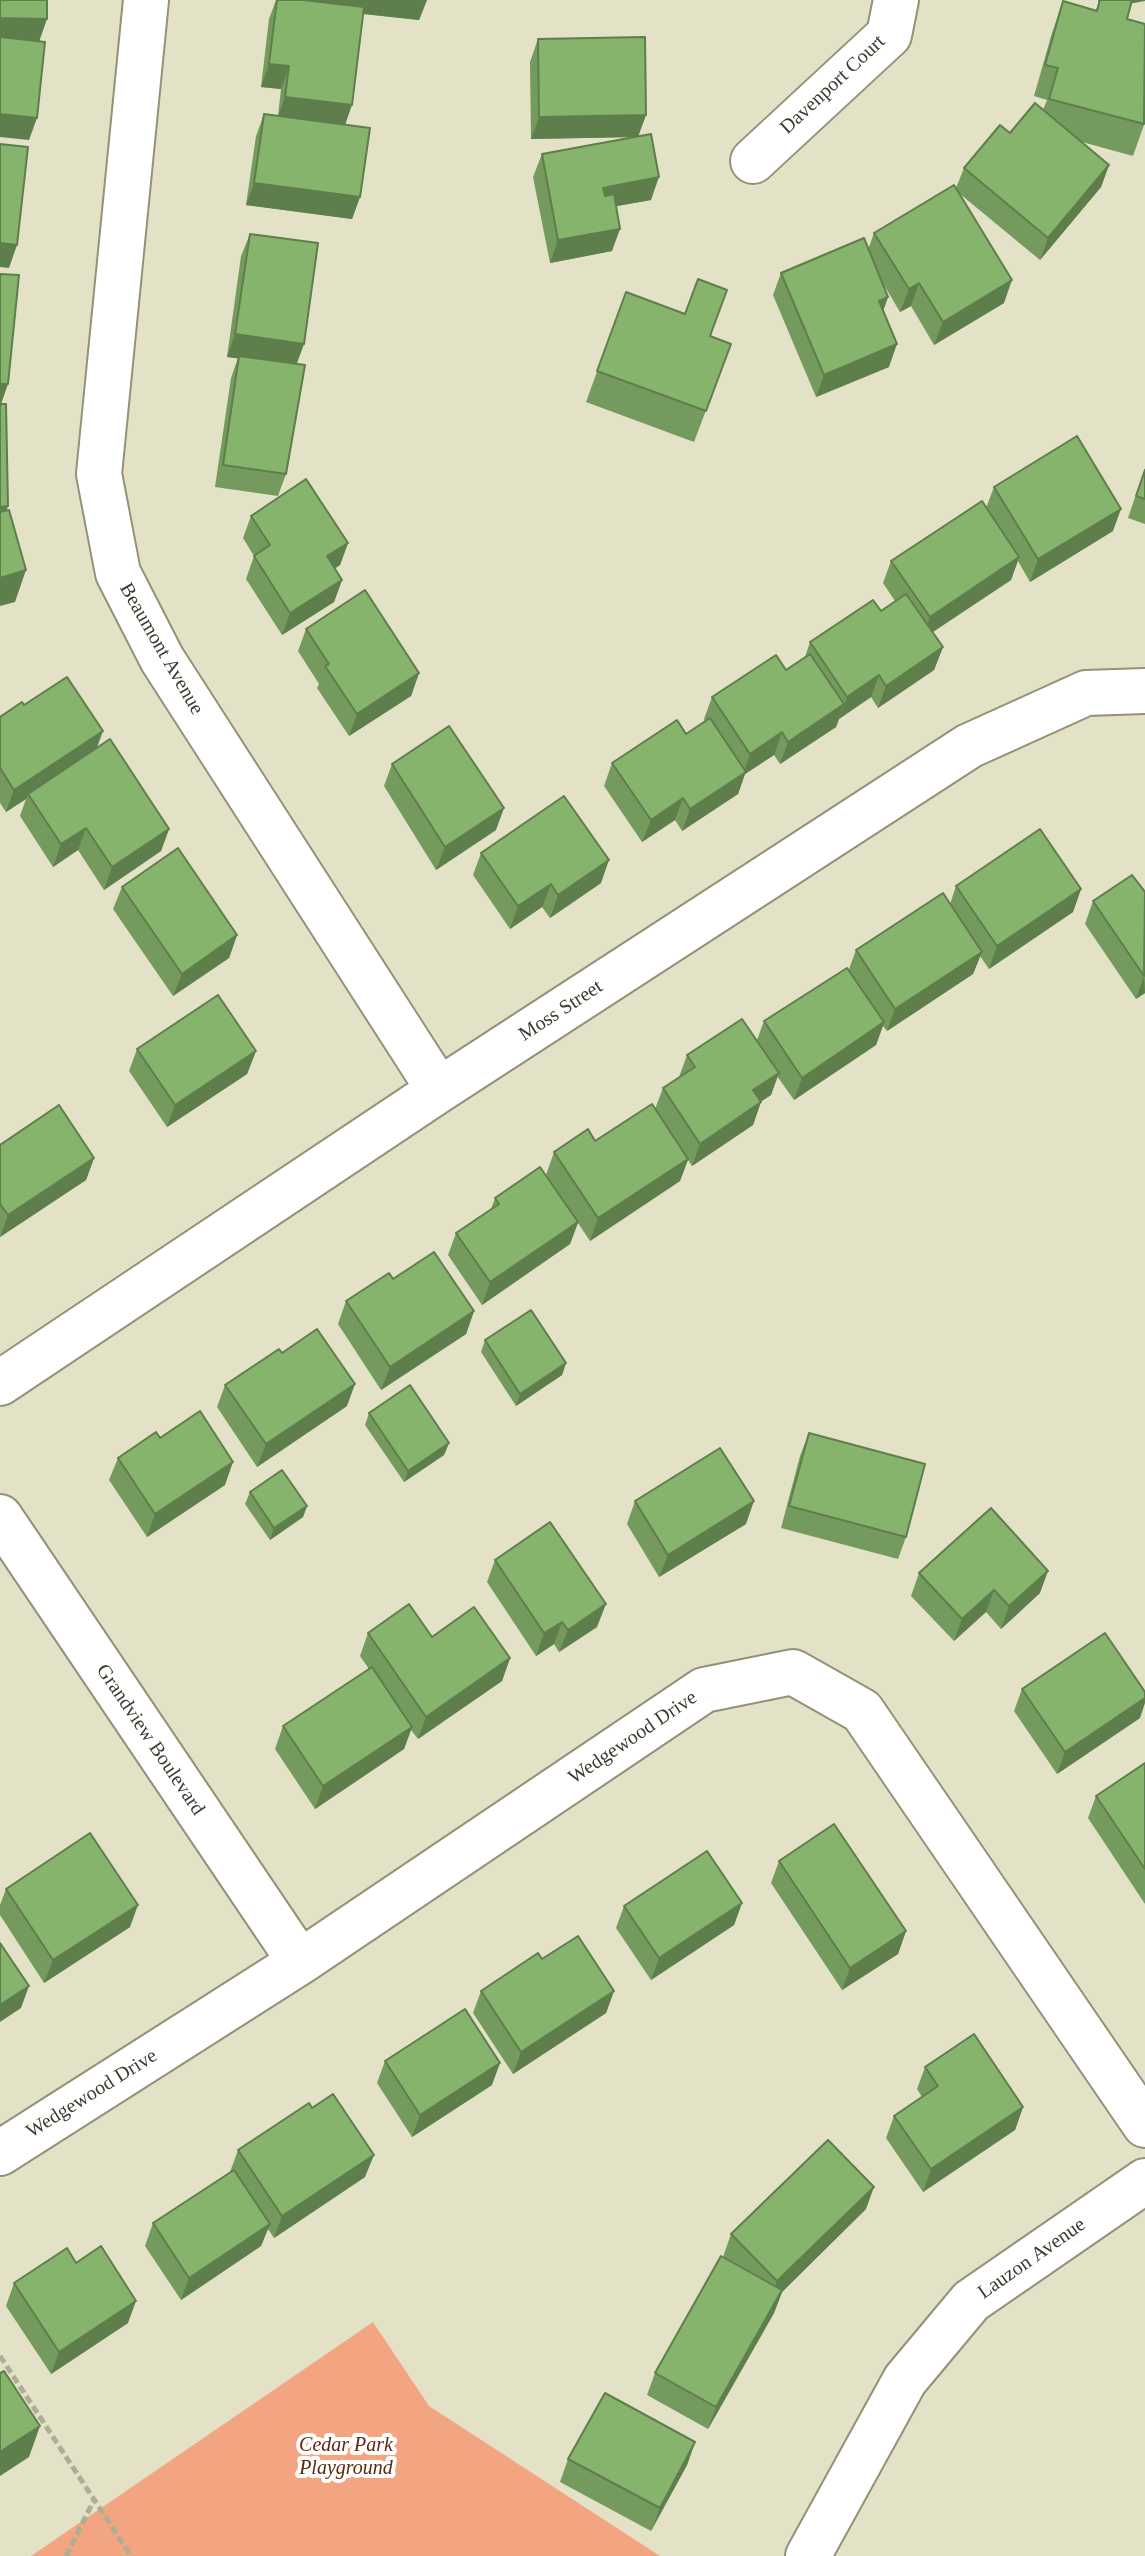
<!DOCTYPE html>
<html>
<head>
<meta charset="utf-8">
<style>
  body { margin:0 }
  canvas { display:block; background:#e3e1c6 }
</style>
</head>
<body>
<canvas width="1145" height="2556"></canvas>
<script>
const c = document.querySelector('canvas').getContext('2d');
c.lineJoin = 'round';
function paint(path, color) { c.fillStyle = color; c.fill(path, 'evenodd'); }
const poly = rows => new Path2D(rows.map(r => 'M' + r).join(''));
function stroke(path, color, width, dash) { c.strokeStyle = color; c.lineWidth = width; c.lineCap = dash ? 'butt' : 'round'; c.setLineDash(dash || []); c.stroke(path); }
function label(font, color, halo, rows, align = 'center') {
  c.font = font + ' "Times New Roman",serif'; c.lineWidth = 8; c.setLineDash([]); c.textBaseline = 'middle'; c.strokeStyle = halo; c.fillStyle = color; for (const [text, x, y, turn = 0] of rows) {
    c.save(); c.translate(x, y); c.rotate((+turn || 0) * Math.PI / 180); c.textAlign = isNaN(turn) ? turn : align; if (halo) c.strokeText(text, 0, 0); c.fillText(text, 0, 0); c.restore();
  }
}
paint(poly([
  [373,2322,429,2406,660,2556,31,2556]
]), '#f3a582');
const minor = poly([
  [146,0,99,474,118,573,162,659,439,1090],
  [753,161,889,35,896,0],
  [0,1383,439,1090,969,746,1086,693,1145,691],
  [0,1517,300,1962],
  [0,2153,300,1962,704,1690,793,1672,862,1711,1145,2125],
  [808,2556,905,2380,971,2301,1145,2181]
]);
stroke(minor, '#939278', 48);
stroke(poly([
  [0,2356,131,2556],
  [66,2556,95,2498]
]), '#aead97', 5, [8, 4]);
stroke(minor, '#fff', 44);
paint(poly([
  [276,0,427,0,419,20,363,14,345,124,360,197,352,219,246,205,256,136,264,114,278,116,281,89,261,87,269,19],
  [1098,0,1145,0,1132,3,1127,19,1145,122,1133,156,1082,142,1109,165,1101,187,1040,260,960,194,1004,303,934,345,911,306,900,312,881,280,888,297,883,311,889,367,816,397,773,295,781,273,868,250,874,233,956,188,964,168,1010,133,1043,110,1047,100,1034,96,1052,33,1063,1,1096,10,1098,4],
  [538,39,646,115,638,136,651,200,616,206,612,251,550,263,533,177,542,154,630,137,531,139,530,62],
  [250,234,297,364,286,474,278,496,215,487,231,378,238,358,227,357,241,256],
  [626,292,710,336,731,344,694,442,586,402],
  [1145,468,1145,524,1128,518],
  [994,487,1113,531,1030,582,1018,561,1011,580,932,632,943,647,934,670,878,708,871,697,839,719,836,727,780,764,774,755,745,774,738,794,682,831,675,820,642,842,604,786,612,763,686,734,705,722,704,719,712,697,786,670,805,657,810,642,881,611,895,601,883,583,891,561,986,508],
  [251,516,348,543,340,565,335,568,342,580,334,602,282,635,246,579,254,556,243,538],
  [306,629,419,673,411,696,349,736,317,688,319,684,298,651],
  [24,705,96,748,169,829,161,851,104,890,78,850,53,867,20,816,26,799,6,812,0,803,0,717],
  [392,764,496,830,436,870,384,786],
  [481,853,601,883,550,918,542,907,510,929,473,875],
  [956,886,1081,889,1073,912,989,969,980,956,973,974,887,1031,883,1026,876,1045,794,1100,777,1076,771,1095,761,1101,753,1125,692,1166,688,1160,680,1181,590,1241,578,1223,570,1244,482,1305,448,1255,456,1233,491,1209,495,1198,546,1175,554,1152,595,1141,655,1109,663,1088,679,1077,687,1055,757,1040,764,1021,849,969,856,950,950,904],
  [122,887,237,935,229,958,173,996,113,909],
  [1145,892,1145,993,1136,999,1085,924,1093,901],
  [137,1049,256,1051,247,1074,167,1127,129,1071],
  [0,1145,94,1158,86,1180,0,1237],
  [393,1279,474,1311,466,1334,381,1390,338,1324,346,1301],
  [485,1340,566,1363,562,1375,516,1406,481,1352],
  [282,1353,347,1406,257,1467,217,1407,225,1385],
  [369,1413,449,1443,444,1455,404,1482,365,1425],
  [809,1433,906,1537,898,1559,781,1528,800,1456],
  [160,1438,225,1485,147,1537,109,1480,118,1458],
  [250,1492,307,1506,303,1517,270,1540,245,1504],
  [635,1501,746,1524,659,1577,627,1524],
  [495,1560,597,1627,559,1652,554,1644,536,1656,487,1582],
  [919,1573,1040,1593,1001,1629,986,1612,954,1641,911,1596],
  [368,1633,432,1637,510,1658,502,1681,418,1739,411,1730,404,1749,315,1809,275,1749,283,1726,369,1669,360,1656],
  [1022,1689,1140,1718,1057,1774,1014,1711],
  [1145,1763,1145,1904,1088,1818,1096,1796],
  [779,1861,906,1931,898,1954,842,1990,771,1883],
  [6,1889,130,1927,44,1983,0,1915,0,1905],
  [742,1903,734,1925,651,1980,616,1928,624,1906],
  [542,1959,614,1991,606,2013,513,2074,473,2013,481,1991],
  [385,2061,492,2085,412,2137,377,2083],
  [925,2067,1023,2107,1015,2130,923,2192,886,2138,894,2116,922,2097,917,2089],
  [312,2108,365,2177,274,2238,268,2229,261,2246,181,2300,145,2246,153,2223,230,2172,238,2150],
  [866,2209,782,2292,774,2313,708,2429,647,2395,655,2373,723,2257,731,2234],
  [76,2263,128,2323,51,2374,6,2306,14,2283],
  [695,2442,687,2465,651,2531,560,2482,568,2459]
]), '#749b5d');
paint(poly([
  [294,0,427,0,419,20,292,6],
  [1102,0,1145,0,1145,1,1099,9],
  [0,18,47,19,39,42,0,41],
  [269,64,289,66,281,89,261,87],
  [285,97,352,105,344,128,277,119],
  [0,114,37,118,29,140,0,137],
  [646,115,638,137,531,139,539,117],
  [1109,165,1101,187,1040,260,1048,238],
  [659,177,651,200,595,210,603,188],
  [254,183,360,197,352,219,246,205],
  [620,229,612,251,550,263,558,240],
  [0,243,17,245,9,268,0,267],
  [1012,280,1004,303,934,345,943,322],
  [919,283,911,306,900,312,909,289],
  [888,297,880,320,879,301],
  [235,334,304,344,296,366,227,357],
  [897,344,889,367,816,397,824,375],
  [0,384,8,384,0,407],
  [8,506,0,529,0,507],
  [1121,509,1113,531,1030,582,1038,559],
  [348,543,340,565,319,579,327,556],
  [1019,557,1011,580,921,640,930,617],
  [26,570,15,602,0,606,0,578],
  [342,580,334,602,282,635,290,613],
  [943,647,934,670,878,708,886,686],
  [419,673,411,696,349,736,357,714],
  [879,675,871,697,839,719,847,697],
  [844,704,836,727,780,764,788,742],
  [103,731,95,753,28,794,26,799,6,812,14,790],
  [782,732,774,755,745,774,738,794,682,831,690,809,743,774,750,754],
  [683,798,675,820,642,842,651,820],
  [504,808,496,830,436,870,445,847],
  [86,828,78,850,53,867,61,844],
  [169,829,161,851,104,890,112,867],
  [609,860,601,883,550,918,558,895],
  [551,884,542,907,510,929,518,906],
  [1081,889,1073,912,989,969,997,946],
  [237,935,229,958,173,996,182,974],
  [982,952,973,974,887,1031,895,1009],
  [1144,976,1145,993,1136,999],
  [884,1022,876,1045,794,1100,802,1078],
  [256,1051,247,1074,167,1127,175,1105],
  [779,1073,771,1095,745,1112,753,1090],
  [761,1102,753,1125,692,1166,700,1144],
  [94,1158,86,1180,0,1237,8,1215],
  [688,1159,680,1181,590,1241,598,1218],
  [578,1222,570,1244,482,1305,490,1282],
  [474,1311,466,1334,381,1390,390,1367],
  [566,1363,562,1375,516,1406,520,1394],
  [355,1384,347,1406,257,1467,266,1444],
  [449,1443,444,1455,404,1482,408,1471],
  [233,1462,225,1485,147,1537,155,1514],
  [754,1501,746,1524,659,1577,668,1555],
  [307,1506,303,1517,270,1540,274,1528],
  [1048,1571,1040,1593,1001,1629,1009,1606],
  [994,1590,986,1612,954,1641,962,1619],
  [606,1604,597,1627,559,1652,568,1630],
  [562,1622,554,1644,536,1656,544,1633],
  [510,1658,502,1681,418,1739,426,1717],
  [1145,1698,1145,1703,1140,1718,1057,1774,1065,1752],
  [412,1727,404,1749,315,1809,323,1786],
  [742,1903,734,1925,651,1980,659,1958],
  [138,1905,130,1927,44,1983,53,1960],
  [906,1931,898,1954,842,1990,850,1968],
  [29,1986,21,2008,0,2022,0,2005],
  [614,1991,606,2013,513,2074,521,2052],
  [500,2063,492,2085,412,2137,420,2115],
  [1023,2107,1015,2130,923,2192,931,2169],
  [374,2155,365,2177,274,2238,282,2216],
  [874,2187,866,2209,782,2292,774,2313,708,2429,716,2407,769,2304,777,2281],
  [270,2224,261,2246,181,2300,189,2278],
  [136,2301,128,2323,51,2374,59,2352],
  [40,2426,29,2457,0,2476,0,2452],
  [695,2442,687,2465,651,2531,660,2508]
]), '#5e7e4c');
const building = poly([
  [0,0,47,0,47,19,0,18,0,0],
  [277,0,303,0,364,7,352,105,285,97,289,66,269,64,277,0],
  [1100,0,1132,0,1127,19,1145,24,1144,124,1049,99,1058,68,1045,65,1063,1,1097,11,1100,0],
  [0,37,45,42,37,118,0,114,0,37],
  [645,37,646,115,539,117,538,39,645,37],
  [1035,103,1109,165,1048,238,964,168,1000,125,1010,133,1035,103],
  [264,114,370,128,360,197,254,183,264,114],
  [651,134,659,177,603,188,605,196,614,194,620,229,558,240,542,154,651,134],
  [0,144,28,147,17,245,0,243,0,144],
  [954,185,1012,280,943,322,919,283,909,289,874,233,954,185],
  [250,234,318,243,304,344,235,334,250,234],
  [864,238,888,297,879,301,897,344,824,375,781,273,864,238],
  [0,274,19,275,8,384,0,384,0,274],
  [698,279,727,290,710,336,731,344,706,411,597,371,626,292,685,314,698,279],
  [239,356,305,365,286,474,223,465,239,356],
  [0,404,6,404,8,506,0,507,0,404],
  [1077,436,1121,509,1038,559,994,487,1077,436],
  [1145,470,1145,499,1136,496,1145,470],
  [306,479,348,543,327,556,342,580,290,613,254,556,270,545,251,516,306,479],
  [982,501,1019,557,930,617,891,561,982,501],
  [9,510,26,570,0,578,0,512,9,510],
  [365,590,419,673,357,714,325,666,329,664,306,629,365,590],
  [906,594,943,647,886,686,879,675,847,697,810,642,873,600,881,611,906,594],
  [810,654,844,704,788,742,782,732,750,754,712,697,776,655,786,670,810,654],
  [67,677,103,731,14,790,0,768,0,717,22,702,24,705,67,677],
  [710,718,746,772,690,809,683,798,651,820,612,763,677,720,686,734,710,718],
  [449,726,504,808,445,847,392,764,449,726],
  [110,739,169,829,112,867,86,828,61,844,28,794,110,739],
  [564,796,609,860,558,895,551,884,518,906,481,853,564,796],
  [1040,829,1081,889,997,946,956,886,1040,829],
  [178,848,237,935,182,974,122,887,178,848],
  [1132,875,1145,892,1144,976,1093,901,1132,875],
  [943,893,982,952,895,1009,856,950,943,893],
  [847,968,884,1022,802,1078,764,1021,847,968],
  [218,995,256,1051,175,1105,137,1049,218,995],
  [742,1019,779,1073,753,1090,761,1102,700,1144,663,1088,695,1067,687,1055,742,1019],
  [652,1104,688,1159,598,1218,554,1152,588,1129,595,1141,652,1104],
  [59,1105,94,1158,8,1215,0,1204,0,1145,59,1105],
  [540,1167,578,1222,490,1282,456,1233,499,1204,495,1198,540,1167],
  [434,1252,474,1311,390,1367,346,1301,389,1273,393,1279,434,1252],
  [531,1310,566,1363,520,1394,485,1340,531,1310],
  [317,1329,355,1384,266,1444,225,1385,279,1349,282,1353,317,1329],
  [410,1385,449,1443,408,1471,369,1413,410,1385],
  [200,1411,233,1462,155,1514,118,1458,156,1432,160,1438,200,1411],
  [809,1433,925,1464,906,1537,789,1506,809,1433],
  [720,1448,754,1501,668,1555,635,1501,720,1448],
  [282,1470,307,1506,274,1528,250,1492,282,1470],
  [991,1508,1048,1571,1009,1606,994,1590,962,1619,919,1573,991,1508],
  [550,1522,606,1604,568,1630,562,1622,544,1633,495,1560,550,1522],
  [409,1604,432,1637,474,1607,510,1658,426,1717,368,1633,409,1604],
  [1105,1633,1145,1692,1145,1698,1065,1752,1022,1689,1105,1633],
  [372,1667,412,1727,323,1786,283,1726,372,1667],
  [1145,1763,1145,1869,1096,1796,1145,1763],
  [834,1824,906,1931,850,1968,779,1861,834,1824],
  [90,1833,138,1905,53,1960,6,1889,90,1833],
  [707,1851,742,1903,659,1958,624,1906,707,1851],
  [578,1936,614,1991,521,2052,481,1991,538,1953,542,1959,578,1936],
  [0,1943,29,1986,0,2005,0,1943],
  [465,2009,500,2063,420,2115,385,2061,465,2009],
  [974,2034,1023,2107,931,2169,894,2116,938,2086,925,2067,974,2034],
  [333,2094,374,2155,282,2216,238,2150,309,2103,312,2108,333,2094],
  [828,2140,874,2187,777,2281,731,2234,828,2140],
  [234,2170,270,2224,189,2278,153,2223,234,2170],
  [101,2246,136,2301,59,2352,14,2283,67,2248,76,2263,101,2246],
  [721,2256,782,2290,716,2407,655,2373,721,2256],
  [4,2371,40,2426,0,2452,0,2373,4,2371],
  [605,2393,695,2442,660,2508,568,2459,605,2393]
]);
paint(building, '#87b46c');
stroke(building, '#5e7e4c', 2);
label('20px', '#3b3b30', '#fff', [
  ["Davenport Court",833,85,-43],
  ["Beaumont Avenue",161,649,60],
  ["Moss Street",561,1011,-33],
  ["Wedgewood Drive",633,1738,-34],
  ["Grandview Boulevard",150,1740,56],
  ["Wedgewood Drive",92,2094,-32],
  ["Lauzon Avenue",1032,2259,-35]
]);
label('italic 20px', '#5c280e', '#fff', [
  ["Cedar Park",346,2446],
  ["Playground",346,2469]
]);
</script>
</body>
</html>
